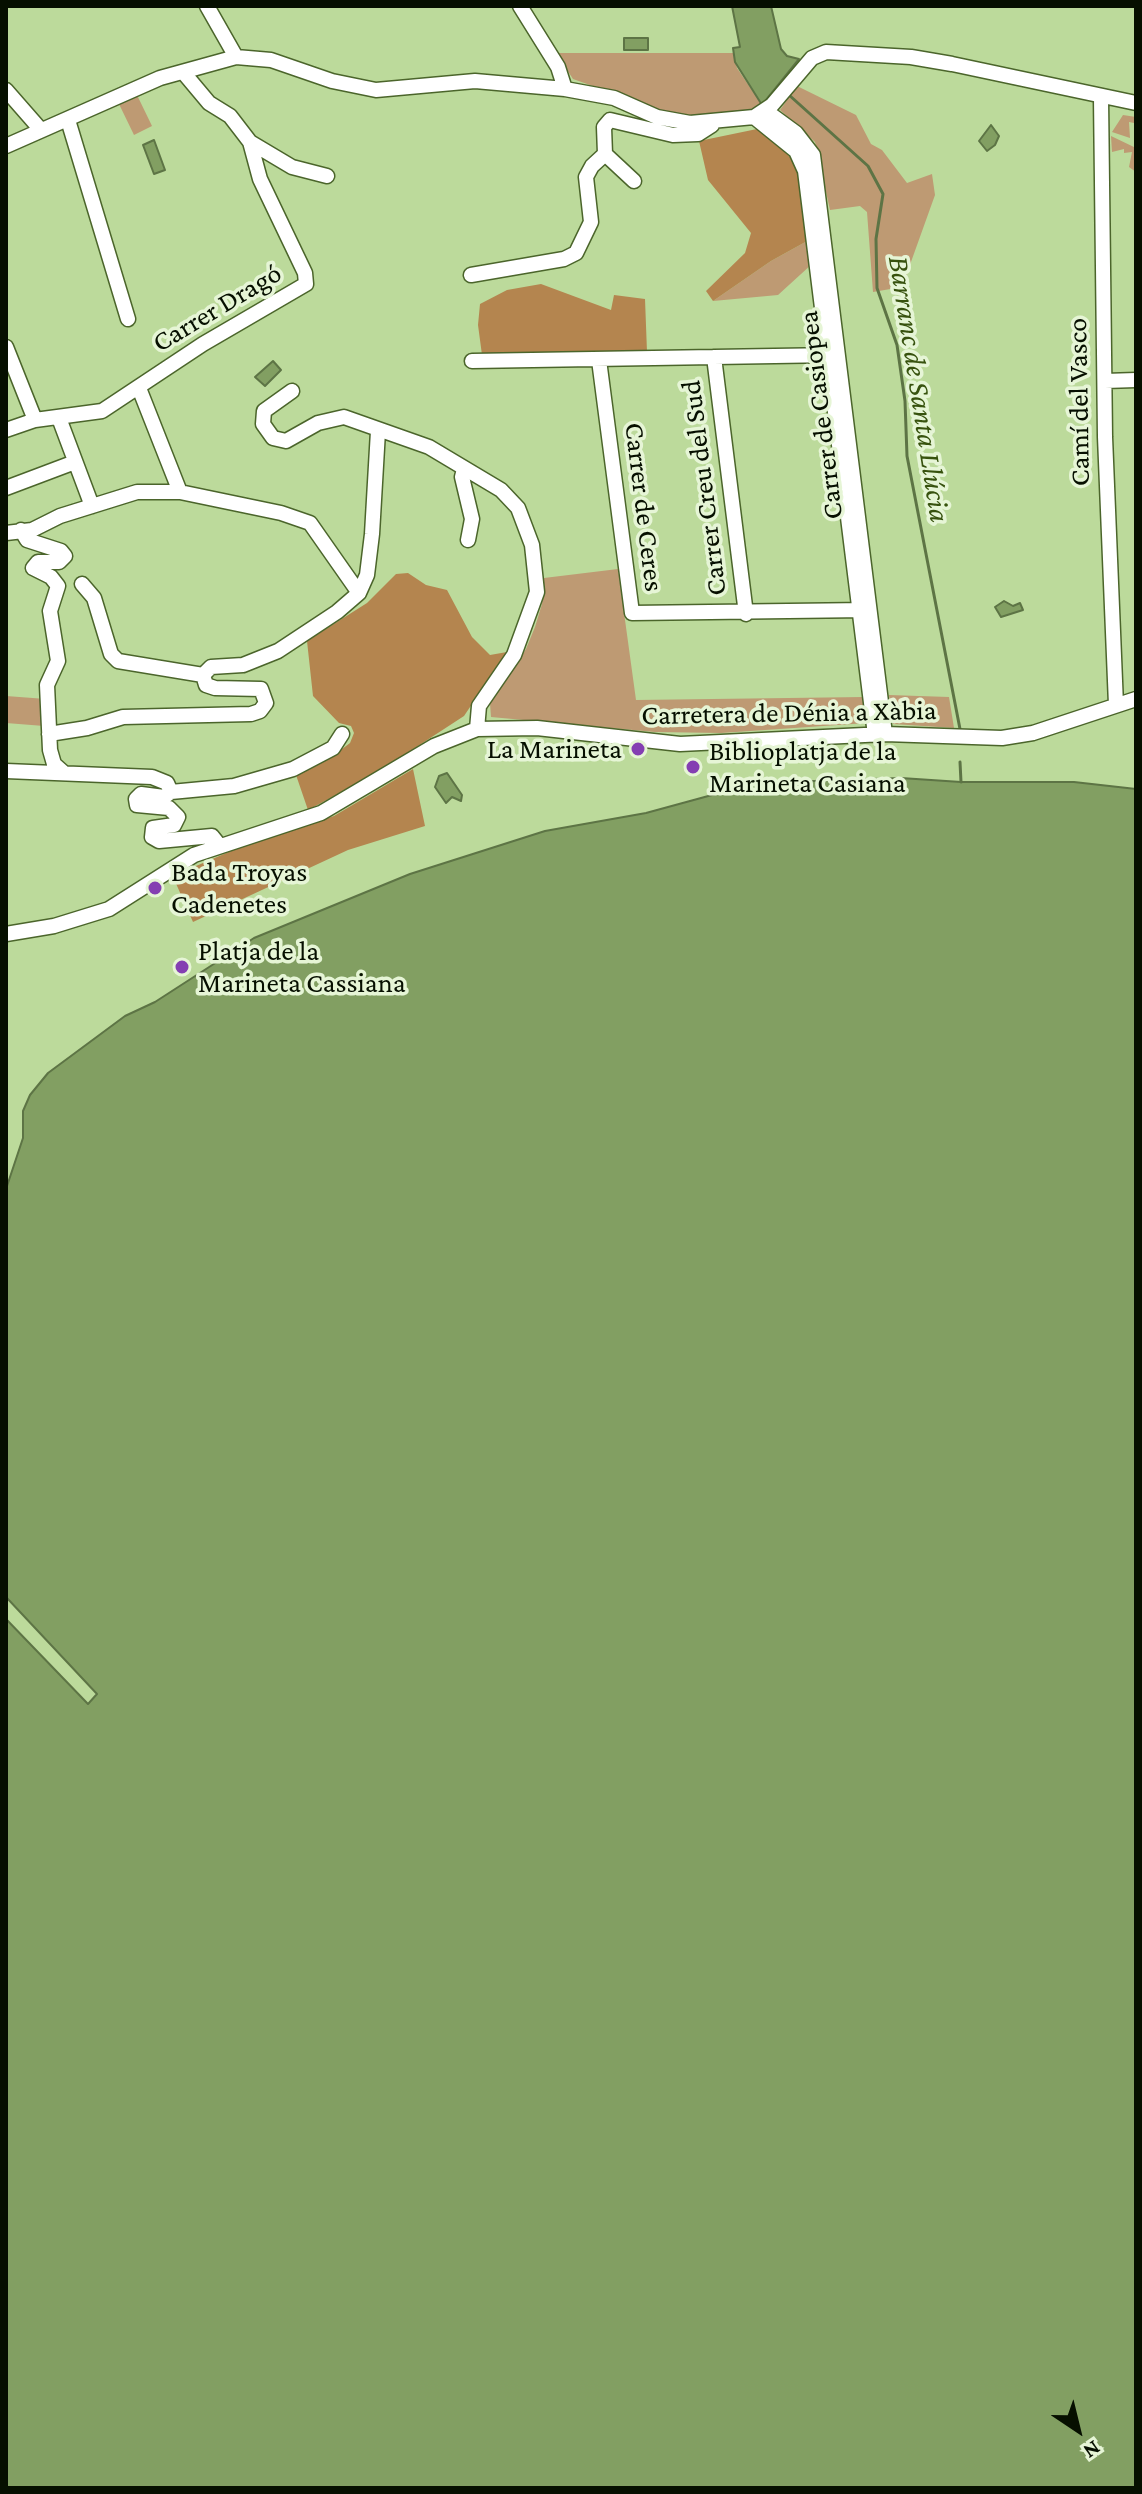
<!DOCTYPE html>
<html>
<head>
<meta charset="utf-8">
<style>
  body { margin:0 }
  #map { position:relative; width:1142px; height:2494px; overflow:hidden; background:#bcda9b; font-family:"Crimson Pro",serif }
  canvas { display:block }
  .frame { position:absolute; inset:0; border:8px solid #060f00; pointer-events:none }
  .north { position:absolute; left:1038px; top:2390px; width:80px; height:80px; -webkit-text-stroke:6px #e6f5d6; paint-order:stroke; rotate:145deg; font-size:22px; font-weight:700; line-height:32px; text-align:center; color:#060f00 }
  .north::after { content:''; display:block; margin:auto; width:28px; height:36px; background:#060f00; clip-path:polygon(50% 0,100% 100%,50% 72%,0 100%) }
</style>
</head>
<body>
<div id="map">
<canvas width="1142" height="2494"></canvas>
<div class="frame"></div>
<div class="north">N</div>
</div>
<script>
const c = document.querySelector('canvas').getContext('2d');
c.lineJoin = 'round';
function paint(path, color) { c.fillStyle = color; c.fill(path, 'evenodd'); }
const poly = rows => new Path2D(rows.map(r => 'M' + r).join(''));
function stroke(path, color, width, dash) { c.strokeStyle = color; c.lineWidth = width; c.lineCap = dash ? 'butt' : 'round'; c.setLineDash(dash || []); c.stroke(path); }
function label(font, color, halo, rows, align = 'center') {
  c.font = font + ' "Crimson Pro",serif'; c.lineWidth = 7; c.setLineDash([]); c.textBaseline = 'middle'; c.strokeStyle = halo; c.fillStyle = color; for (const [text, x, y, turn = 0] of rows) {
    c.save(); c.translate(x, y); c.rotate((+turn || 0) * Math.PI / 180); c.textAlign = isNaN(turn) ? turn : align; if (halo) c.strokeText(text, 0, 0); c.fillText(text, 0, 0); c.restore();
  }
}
paint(poly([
  [556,53,734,53,737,68,762,105,731,116,703,119,666,112,573,79],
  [797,86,856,115,871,144,882,150,907,183,932,174,935,195,902,287,873,292,867,212,860,206,830,210,815,142,780,110],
  [137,95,152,126,134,135,119,104],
  [1123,115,1136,117,1134,123,1129,122,1130,138,1112,132],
  [1111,136,1136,148,1136,172,1129,167,1132,152,1124,153,1124,149,1112,152],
  [809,240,812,264,778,295,713,301,771,261],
  [618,569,636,700,864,697,867,723,721,733,655,732,491,717,490,703,526,649,535,627,542,604,544,578],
  [889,695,949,697,954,728,893,724],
  [6,696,46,699,44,726,6,723]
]), '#be9a73');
paint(poly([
  [757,129,778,142,796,165,809,240,771,261,713,301,706,291,745,253,751,233,708,180,699,141],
  [541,284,611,310,614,295,645,299,647,352,482,355,478,325,480,304,507,290],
  [408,573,426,585,447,590,472,637,490,655,507,652,464,716,375,774,308,810,296,775,329,759,350,743,354,733,351,726,339,723,313,696,307,641,367,603,396,574],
  [413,769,425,826,348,850,193,922,174,879,175,875,231,851,334,816]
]), '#b4854f');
const water = poly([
  [732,6,771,6,781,49,787,56,799,59,762,105,735,62,733,48,740,47,732,6],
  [624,38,648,38,648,50,624,50,624,38],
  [991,125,999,136,995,145,987,151,979,141,991,125],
  [154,140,165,170,154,174,143,145,154,140],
  [273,361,281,370,265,386,255,377,273,361],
  [1004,601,1013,606,1020,603,1023,610,1001,617,995,607,1004,601],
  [447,773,462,795,461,801,452,797,446,803,435,787,439,776,447,773],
  [901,778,961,782,1074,782,1136,789,1136,2488,6,2488,6,1619,88,1704,97,1694,6,1597,6,1189,23,1138,23,1111,30,1095,48,1073,125,1016,155,1002,254,938,410,874,545,831,646,813,756,783,901,778]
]);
paint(water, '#829f62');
stroke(water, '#5d7445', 2);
stroke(poly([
  [789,95,868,166,883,194,876,239,877,288,897,345,905,401,907,456,960,729],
  [960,762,961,782]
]), '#5d7445', 3);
const minor = poly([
  [207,6,236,57],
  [520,6,558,67,565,89],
  [6,90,41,130],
  [1101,98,1105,437,1116,705],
  [766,111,796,133,813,155,885,734],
  [754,117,796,151,805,171,875,735],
  [68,120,128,319],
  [250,142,292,167,327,176],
  [6,146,160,78,236,57,271,60,332,81,376,90,475,81,565,89,614,98,657,117,690,123,754,117,772,105,812,58,826,52,911,57,952,64,1136,103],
  [634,181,605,154,604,127,610,120,673,135,698,134,712,125],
  [471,275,564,259,576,253,591,222,586,177,592,166,605,154],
  [6,347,35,420],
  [714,357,746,614],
  [599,360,632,613,866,610],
  [472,361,835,355],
  [1105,381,1136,380],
  [139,388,180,492],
  [292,391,264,411,263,424,273,438,286,441,318,423,344,417,429,447,501,490,518,508,532,545,537,592,514,655,479,706,477,729],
  [59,418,92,506],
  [6,430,35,420,102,411,203,344,306,284,305,273,260,179,250,142,230,116,209,103,183,72],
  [464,469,462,477,472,519,468,540],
  [6,488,75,462],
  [21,530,27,540,61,551,65,556,59,562,38,562,33,568,51,577,58,586,50,611,58,661,47,685,50,750,54,764,63,772],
  [6,533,32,530,60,516,137,492,180,492,281,513,310,523,359,593],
  [203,675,211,667,243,665,278,651,337,612,359,593,367,575,372,534,378,431],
  [49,734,87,728,123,717,251,714,260,711,266,703,261,689,215,688,206,685,203,675,118,661,111,654,94,598,82,584],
  [6,771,152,777,167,783,171,792,164,797,141,794,136,799,137,805,169,808,178,817,174,825,153,828,152,837,159,841,212,836,220,846],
  [171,792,234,786,293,769,333,748,342,734],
  [6,934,54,926,109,909,194,855,321,813,434,746,477,729,537,728,680,744,885,734,1002,738,1033,733,1136,699]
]);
stroke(minor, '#4b652b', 17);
stroke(minor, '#fff', 14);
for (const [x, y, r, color] of [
  [638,749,8,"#843fb2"],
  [693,767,8,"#843fb2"],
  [155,888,8,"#843fb2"],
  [182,967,8,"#843fb2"]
]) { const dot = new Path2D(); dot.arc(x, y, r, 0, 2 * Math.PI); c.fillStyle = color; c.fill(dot); stroke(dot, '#e6f5d6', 3); }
label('28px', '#060f00', '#e6f5d6', [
  ["Carrer Dragó",217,308,-31],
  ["Camí del Vasco",1079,402,-91],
  ["Carrer de Casiopea",821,415,-97],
  ["Carrer Creu del Sud",704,488,-97],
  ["Carrer de Ceres",644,507,83],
  ["Carretera de Dénia a Xàbia",789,713,-1]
]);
label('28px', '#060f00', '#e6f5d6', [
  ["La Marineta",622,749,"right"],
  ["Biblioplatja de la",709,751],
  ["Marineta Casiana",709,783],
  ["Bada Troyas",171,872],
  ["Cadenetes",171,904],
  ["Platja de la",198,951],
  ["Marineta Cassiana",198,983]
], 'left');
label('italic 30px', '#37520e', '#e6f5d6', [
  ["Barranc de Santa Llúcia",919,389,81]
]);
</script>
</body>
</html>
